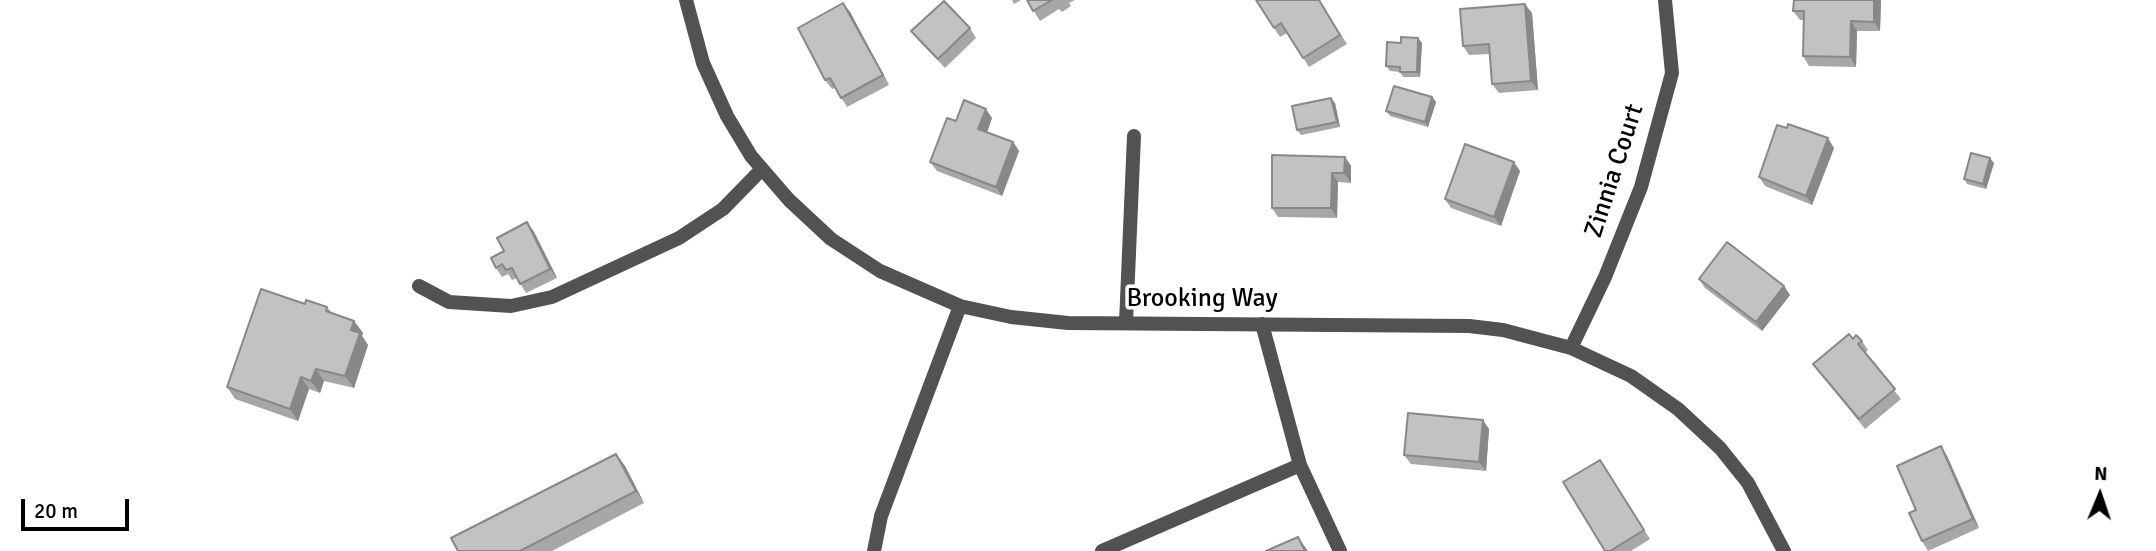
<!DOCTYPE html>
<html>
<head>
<meta charset="utf-8">
<style>
  body { margin:0 }
  #map { position:relative; width:2156px; height:551px; overflow:hidden; background:#fff; font-family:Signika,sans-serif }
  canvas { display:block }
  .north { position:absolute; left:2065px; top:460px; width:70px; height:70px; -webkit-text-stroke:5px #fff; paint-order:stroke; rotate:2deg; font-size:19px; font-weight:700; line-height:28px; text-align:center; color:#000 }
  .north::after { content:''; display:block; margin:auto; width:24px; height:32px; background:#000; clip-path:polygon(50% 0,100% 100%,50% 72%,0 100%) }
  .scale { position:absolute; left:21px; top:499px; width:108px; height:32px; box-sizing:border-box; border:4px solid #000; border-top:0; padding-left:9px; font-size:21px; line-height:24px; white-space:nowrap; color:#000; -webkit-text-stroke:5px #fff; paint-order:stroke }
</style>
</head>
<body>
<div id="map">
<canvas width="2156" height="551"></canvas>
<div class="north">N</div>
<div class="scale">20 m</div>
</div>
<script>
const c = document.querySelector('canvas').getContext('2d');
c.lineJoin = 'round';
const poly = rows => new Path2D(rows.map(r => 'M' + r).join(''));
function stroke(path, color, width, dash) { c.strokeStyle = color; c.lineWidth = width; c.lineCap = dash ? 'butt' : 'round'; c.setLineDash(dash || []); c.stroke(path); }
function paint(path, color) { c.fillStyle = color; c.fill(path, 'evenodd'); }
function label(font, color, halo, rows, align = 'center') {
  c.font = font + ' Signika,sans-serif'; c.lineWidth = 7; c.setLineDash([]); c.textBaseline = 'middle'; c.strokeStyle = halo; c.fillStyle = color; for (const [text, x, y, turn = 0] of rows) {
    c.save(); c.translate(x, y); c.rotate((+turn || 0) * Math.PI / 180); c.textAlign = isNaN(turn) ? turn : align; if (halo) c.strokeText(text, 0, 0); c.fillText(text, 0, 0); c.restore();
  }
}
stroke(poly([
  [419,286,449,302,511,306,552,297,679,238,723,209,762,169],
  [1300,465,1340,551],
  [874,551,881,516,960,306],
  [1102,551,1300,465,1262,324]
]), '#525252', 14);
stroke(poly([
  [686,0,703,63,727,116,751,156,789,200,831,239,880,271,960,306,1011,317,1068,323,1469,326,1503,330,1571,348,1631,376,1678,409,1720,448,1748,483,1784,551],
  [1126,323,1134,136],
  [1571,348,1605,277,1641,187,1672,73,1665,0]
]), '#525252', 14);
paint(poly([
  [1012,0,1021,0,1014,4],
  [1027,0,1075,0,1069,3,1071,6,1062,12,1059,9,1040,21],
  [1319,0,1347,44,1309,67,1287,33,1280,37,1274,28],
  [1881,0,1880,31,1857,31,1856,67,1809,66,1803,56,1803,20,1800,20,1793,11],
  [843,3,850,12,889,85,847,107,835,88,832,89,825,80],
  [1532,13,1538,90,1499,93,1492,84,1490,54,1469,55,1463,46],
  [970,28,976,38,945,68,918,40,911,31],
  [1418,38,1422,43,1420,77,1403,77,1400,72,1390,71,1386,66,1401,43],
  [1432,97,1436,102,1428,127,1390,116,1386,111],
  [1335,103,1340,127,1301,135,1297,130],
  [992,118,987,132,1013,142,1019,151,1002,196,937,171,930,162,956,121],
  [1834,148,1812,205,1765,186,1759,177],
  [1345,157,1351,166,1351,183,1338,182,1337,218,1278,217,1272,208],
  [1994,163,1986,189,1967,184,1964,179],
  [1520,171,1501,226,1451,208,1445,199],
  [527,222,534,232,557,278,526,293,517,278,512,280,508,274,502,277,496,268,504,251],
  [1699,279,1784,286,1790,295,1762,331,1705,288],
  [305,304,327,307,332,313,354,321,363,333,362,336,368,345,354,388,324,381,320,393,309,389,298,421,235,399,227,387],
  [1853,339,1862,341,1868,350,1865,353,1901,399,1865,429,1813,364],
  [1489,429,1486,471,1411,464,1404,455],
  [616,454,625,466,644,503,552,551,458,551],
  [1947,456,1979,528,1928,551,1922,541,1916,510],
  [1600,460,1650,539,1631,551,1605,551]
]), '#a7a7a7');
paint(poly([
  [1874,0,1881,0,1880,31,1874,22],
  [843,3,850,12,889,85,883,75],
  [1525,4,1532,13,1538,90,1531,81],
  [1851,21,1857,31,1856,67,1850,57],
  [1418,38,1422,43,1420,77,1417,72],
  [1432,97,1436,102,1428,127,1425,122],
  [1331,98,1335,103,1340,127,1337,122],
  [986,109,992,118,985,138,978,129],
  [1828,138,1834,148,1812,205,1806,196],
  [1013,142,1019,151,1002,196,996,187],
  [1345,157,1351,166,1351,183,1344,173],
  [1990,158,1994,163,1986,189,1983,184],
  [1514,162,1520,171,1501,226,1494,217],
  [1332,173,1338,182,1337,218,1331,208],
  [527,222,534,232,557,278,550,269],
  [1784,286,1790,295,1762,331,1756,322],
  [354,321,363,333,362,336,368,345,354,388,345,376,351,330],
  [316,369,324,381,320,393,311,381],
  [301,377,309,389,298,421,290,409],
  [1483,420,1489,429,1486,471,1479,462],
  [1941,446,1947,456,1979,528,1973,519],
  [616,454,625,466,644,503,636,491],
  [1298,537,1308,551,1305,551]
]), '#888');
const building = poly([
  [1027,0,1052,0,1033,11,1027,0],
  [1256,0,1319,0,1340,35,1303,58,1281,23,1274,28,1256,0],
  [1794,0,1874,0,1874,22,1851,21,1850,57,1803,56,1804,11,1793,11,1794,0],
  [944,1,970,28,938,59,911,31,944,1],
  [843,3,883,75,841,98,830,78,825,80,798,28,843,3],
  [1525,4,1531,81,1492,84,1489,44,1463,46,1460,9,1525,4],
  [1401,37,1418,38,1417,72,1400,72,1400,67,1386,66,1387,42,1401,43,1401,37],
  [1394,86,1432,97,1425,122,1386,111,1394,86],
  [1331,98,1337,122,1297,130,1292,106,1331,98],
  [964,100,986,109,978,129,1013,142,996,187,930,162,947,118,956,121,964,100],
  [1788,124,1828,138,1806,196,1759,177,1777,125,1787,128,1788,124],
  [1465,144,1514,162,1494,217,1445,199,1465,144],
  [1971,153,1990,158,1983,184,1964,179,1971,153],
  [1272,155,1345,157,1344,173,1332,173,1331,208,1272,208,1272,155],
  [527,222,550,269,520,284,512,268,506,270,502,264,496,268,491,258,504,251,497,238,527,222],
  [1727,242,1784,286,1756,322,1699,279,1727,242],
  [261,289,305,304,306,300,327,307,326,311,354,321,351,330,360,333,345,376,316,369,311,381,301,377,290,409,227,387,261,289],
  [1849,334,1853,339,1856,335,1862,341,1858,344,1895,389,1859,419,1813,364,1849,334],
  [1408,413,1483,420,1479,462,1404,455,1408,413],
  [1941,446,1973,519,1922,541,1909,513,1916,510,1897,466,1941,446],
  [616,454,636,491,520,551,458,551,451,538,616,454],
  [1600,460,1644,530,1610,551,1605,551,1563,482,1600,460],
  [1298,537,1305,551,1266,551,1298,537]
]);
paint(building, '#c2c2c2');
stroke(building, '#888', 2);
label('26px', '#000', '#fff', [
  ["Zinnia Court",1615,171,-72],
  ["Brooking Way",1202,299]
]);
</script>
</body>
</html>
